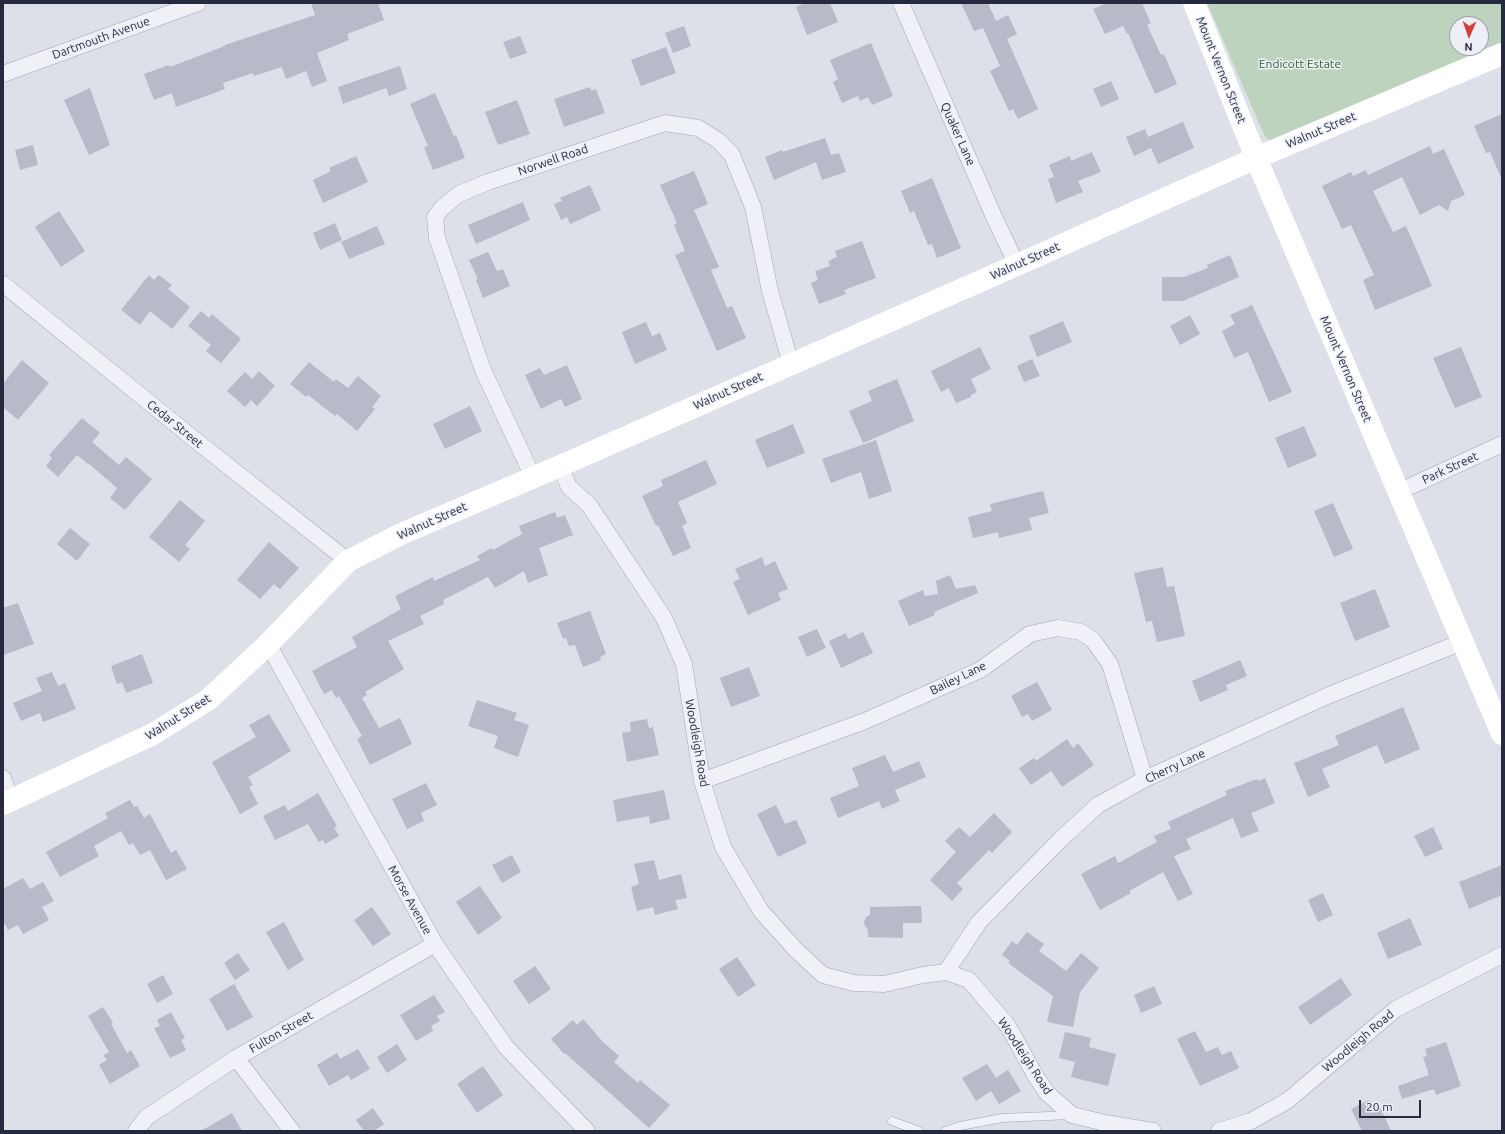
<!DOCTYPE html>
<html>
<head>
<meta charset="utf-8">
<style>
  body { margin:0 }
  #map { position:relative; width:1505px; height:1134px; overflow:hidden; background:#dddfe9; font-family:Ubuntu,sans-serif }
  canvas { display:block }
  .frame { position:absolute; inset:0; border:4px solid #252a41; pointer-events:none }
  .north { position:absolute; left:1449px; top:16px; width:40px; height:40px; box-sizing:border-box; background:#eceff6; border:1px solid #9ca0ae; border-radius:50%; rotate:182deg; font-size:11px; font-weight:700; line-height:16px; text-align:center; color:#252a41 }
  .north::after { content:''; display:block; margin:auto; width:14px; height:18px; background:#dd3933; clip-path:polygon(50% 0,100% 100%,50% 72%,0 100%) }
  .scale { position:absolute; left:1359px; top:1100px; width:62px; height:18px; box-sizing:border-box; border:2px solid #252a41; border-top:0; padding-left:5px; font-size:12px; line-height:14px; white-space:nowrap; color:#252a41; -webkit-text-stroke:3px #eceff6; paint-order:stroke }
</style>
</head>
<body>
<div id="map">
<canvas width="1505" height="1134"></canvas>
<div class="frame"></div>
<div class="north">N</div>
<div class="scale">20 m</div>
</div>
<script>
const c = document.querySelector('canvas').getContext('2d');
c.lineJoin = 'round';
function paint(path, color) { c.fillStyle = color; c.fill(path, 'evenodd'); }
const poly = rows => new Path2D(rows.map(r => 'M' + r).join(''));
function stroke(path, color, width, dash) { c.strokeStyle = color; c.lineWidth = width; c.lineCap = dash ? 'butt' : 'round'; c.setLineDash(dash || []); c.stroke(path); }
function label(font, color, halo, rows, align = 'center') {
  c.font = font + ' Ubuntu,sans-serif'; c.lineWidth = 3; c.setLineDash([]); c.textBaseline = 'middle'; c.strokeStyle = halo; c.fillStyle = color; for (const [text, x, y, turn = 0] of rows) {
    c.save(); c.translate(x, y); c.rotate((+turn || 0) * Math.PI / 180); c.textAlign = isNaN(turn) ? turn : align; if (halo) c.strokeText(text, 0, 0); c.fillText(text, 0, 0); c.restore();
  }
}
paint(poly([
  [1207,3,1502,3,1502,43,1282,137,1275,140,1269,140,1265,136,1258,121],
  [1457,24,1481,24,1481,48,1457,48]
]), '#bed3bd');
paint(poly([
  [311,3,378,3,384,20,347,34,349,40,317,53,327,81,312,87,306,71,286,79,282,67,254,76,253,73,223,83,225,89,176,107,172,93,154,100,144,74,169,65,170,67,225,46,225,45,315,15],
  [805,3,830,3,838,22,807,35,796,7],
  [961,3,988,3,996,21,1008,15,1017,34,1007,39,1038,109,1018,119,1013,109,1009,111,990,71,1000,66,983,28,974,31],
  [1107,3,1142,3,1151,23,1147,25,1161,55,1164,54,1177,84,1155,94,1128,33,1127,34,1123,26,1105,34,1093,9],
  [684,26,691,46,673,53,665,33],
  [520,36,527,53,510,59,503,42],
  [871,43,893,96,872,105,868,97,860,101,858,96,842,103,833,82,838,79,830,60],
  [666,47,676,73,641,86,631,60],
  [400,66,407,89,389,96,386,88,343,104,338,87],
  [1111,81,1119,99,1101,107,1093,89],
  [590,87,591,91,596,89,605,113,564,127,554,99],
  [90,88,110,145,89,155,64,100],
  [435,93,454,136,456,135,465,158,433,170,424,147,428,146,410,104],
  [517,100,530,134,498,145,485,112],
  [1502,114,1502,180,1490,152,1486,153,1474,126],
  [1183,122,1194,148,1158,164,1151,148,1134,156,1126,137,1145,129,1148,137],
  [825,138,831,155,839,153,846,172,822,180,816,162,774,180,765,157,782,150,783,152],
  [33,145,38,165,20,170,15,150],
  [1430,146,1433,154,1444,149,1465,195,1451,201,1448,211,1439,205,1420,215,1402,177,1373,191,1393,232,1406,226,1432,286,1375,310,1363,280,1374,275,1351,225,1342,229,1322,186,1351,172,1353,176,1366,170,1368,175],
  [1092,152,1101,172,1078,181,1083,192,1056,203,1048,179,1054,177,1049,165,1070,156,1071,161],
  [356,156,368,182,323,203,313,180,331,171,329,168],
  [694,171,708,204,694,210,719,267,711,270,727,308,732,306,746,338,717,351,675,255,685,251,674,225,677,223,660,185],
  [932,178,961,248,937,258,932,244,928,245,914,211,910,213,901,191],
  [590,185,601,210,570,224,567,217,561,220,554,204,562,201,560,198],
  [523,202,530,220,476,244,468,225],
  [59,211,85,251,61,267,35,227],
  [335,223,342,240,320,250,313,233],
  [377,226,385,244,349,259,341,242],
  [862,241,876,278,844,290,846,294,819,304,811,283,818,280,815,271,830,266,828,261,837,257,835,251],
  [488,252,497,271,503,269,510,286,483,298,476,280,478,279,469,260],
  [1230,255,1239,277,1183,301,1162,301,1162,277,1184,277,1208,268,1207,265],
  [149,275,154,280,159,275,172,285,168,289,190,307,172,329,150,311,140,325,121,310],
  [1252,305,1292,392,1269,402,1248,352,1234,358,1222,331,1235,324,1230,315],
  [201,311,209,318,212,314,241,339,221,363,206,351,211,345,188,326],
  [1190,315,1200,334,1180,345,1170,326],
  [1063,321,1072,342,1037,357,1029,336],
  [646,322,652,336,660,333,667,350,635,364,622,332],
  [980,347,991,369,971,379,977,392,971,395,971,397,956,403,949,388,941,392,931,371],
  [1461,347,1482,397,1455,408,1433,358],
  [1032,359,1040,376,1024,382,1017,366],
  [22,360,49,383,18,420,3,407,3,384],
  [309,362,334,382,336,379,348,388,358,376,381,396,372,407,375,409,357,431,337,414,335,416,308,395,306,397,290,384],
  [567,365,582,399,565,407,561,399,541,409,525,375,540,368,544,375],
  [259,371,275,386,257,406,251,400,245,407,227,391,245,372,252,379],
  [897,379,914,421,863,443,849,411,872,401,868,391],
  [470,406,482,431,445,449,433,424],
  [82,418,100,433,92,442,119,465,126,457,152,479,125,510,110,498,117,488,88,463,88,464,77,455,58,477,46,466,52,458,49,455],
  [793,424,805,453,767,468,755,440],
  [1304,426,1317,456,1288,468,1275,438],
  [876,440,892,491,869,499,861,472,831,483,822,459],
  [706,460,717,484,678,502,687,523,682,526,691,548,673,556,658,525,656,526,642,496,663,486,661,480],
  [1043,491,1049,513,1029,518,1032,530,999,538,998,532,973,538,968,517,992,511,990,504],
  [180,500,205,521,185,545,190,549,179,562,149,537],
  [1333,503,1353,549,1334,557,1314,511],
  [555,512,557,518,565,515,573,535,539,548,548,575,528,583,524,571,495,588,488,577,443,600,444,604,420,616,424,624,388,641,404,669,365,692,367,695,362,698,379,728,400,718,412,744,370,765,357,739,362,736,339,696,336,698,332,690,324,694,312,671,357,647,352,637,401,609,395,596,433,577,434,581,480,560,477,556,492,548,493,550,522,534,519,526],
  [70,528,90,544,77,561,57,544],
  [269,542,299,568,280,589,274,584,260,599,237,580],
  [762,557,765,566,775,561,788,589,778,593,781,600,748,615,733,582,740,579,735,569],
  [1163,567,1167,587,1174,586,1185,636,1157,642,1152,621,1146,622,1134,573],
  [950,575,956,589,975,585,978,593,934,612,935,615,909,626,898,601,923,590,925,596,938,594,936,581],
  [1375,589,1390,627,1355,641,1340,603],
  [18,603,34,644,3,655,3,608],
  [590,611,606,654,600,657,601,660,583,667,575,645,569,646,566,638,563,639,557,623],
  [817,629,826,648,807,657,798,637],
  [863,632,873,653,841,668,829,641,846,633,848,639],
  [142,654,153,683,126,693,122,682,117,684,111,666],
  [1240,660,1247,676,1226,685,1228,690,1200,702,1192,681],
  [749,667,760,696,731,707,720,678],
  [52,672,58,686,65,683,76,709,43,722,40,713,21,721,13,703,42,691,36,678],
  [1037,682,1052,710,1032,721,1028,714,1022,717,1011,696],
  [477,700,517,713,514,720,529,725,518,757,494,748,498,736,468,726],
  [1403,707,1420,749,1385,764,1377,745,1322,769,1330,787,1308,797,1294,763,1339,745,1335,736],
  [269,714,291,751,248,777,253,785,249,787,258,804,240,814,212,762,256,737,249,725],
  [647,719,649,728,653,727,659,755,627,762,622,733,631,731,630,722],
  [1067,739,1073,748,1078,743,1094,765,1062,787,1051,771,1031,785,1019,768,1034,758,1036,761],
  [885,755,893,772,919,761,926,777,895,790,900,801,882,809,879,801,838,818,830,798,859,786,852,768],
  [1265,778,1275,803,1251,813,1259,831,1241,838,1233,818,1186,839,1191,849,1174,856,1193,894,1178,901,1163,872,1129,891,1131,893,1100,910,1081,874,1115,856,1118,863,1157,842,1154,836,1171,829,1168,822,1227,795,1225,791,1257,779,1258,781],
  [426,783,437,805,421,813,424,821,407,829,392,799],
  [664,790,670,819,650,824,649,816,617,822,613,800],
  [318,793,337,826,334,828,339,836,325,844,323,840,319,842,308,824,275,840,263,816,285,805,288,811],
  [130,800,134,807,137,806,144,818,150,814,171,853,176,850,187,869,166,880,150,850,140,855,133,843,129,845,121,831,94,846,99,856,60,877,46,852,108,818,105,813],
  [776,805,785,824,796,820,807,843,778,857,757,814],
  [994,813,1012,832,992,853,989,850,957,883,963,889,952,901,930,880,956,852,945,841,959,827,970,837],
  [1433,827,1443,849,1425,857,1414,836],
  [512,855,521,872,502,883,492,865],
  [654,860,659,880,681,874,687,898,675,900,678,909,655,915,653,907,637,911,631,887,639,884,634,864],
  [1502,865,1502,895,1469,909,1459,882],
  [23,878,30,889,43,882,54,901,42,907,49,920,23,934,18,925,8,930,3,921,3,889],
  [480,886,502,918,478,935,456,902],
  [1323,893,1333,915,1318,922,1308,900],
  [921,906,922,923,903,923,903,938,868,937,868,930,865,926,864,922,866,917,870,915,870,907],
  [372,907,391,934,373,946,354,920],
  [1410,918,1422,945,1388,959,1377,933],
  [284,922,304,960,288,970,266,932],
  [1027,932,1044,944,1039,951,1066,971,1081,953,1099,968,1080,992,1073,1027,1047,1022,1053,996,1008,963,1010,961,1002,955,1012,941,1017,945],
  [238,953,250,970,235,980,224,963],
  [737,957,756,985,738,997,719,969],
  [535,966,551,989,529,1004,513,981],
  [163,975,173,994,157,1003,147,984],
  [1341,978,1352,995,1310,1025,1298,1007],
  [234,984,253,1017,227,1031,209,999],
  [1154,986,1162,1004,1141,1013,1134,995],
  [434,995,445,1012,437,1016,440,1021,431,1026,433,1031,416,1041,400,1015],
  [103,1007,113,1023,111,1024,127,1053,131,1050,140,1066,110,1084,99,1065,107,1060,103,1055,109,1052,88,1016],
  [171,1012,185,1038,181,1040,186,1050,170,1058,154,1028,160,1026,157,1020],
  [583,1019,603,1042,619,1056,614,1062,638,1083,640,1080,670,1105,649,1128,565,1053,564,1054,551,1039,573,1020,577,1025],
  [1195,1031,1206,1052,1218,1047,1222,1055,1231,1051,1239,1068,1200,1086,1177,1039],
  [1065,1032,1091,1038,1089,1047,1116,1054,1108,1086,1071,1077,1075,1062,1059,1058],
  [1446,1042,1461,1086,1436,1095,1434,1089,1402,1099,1398,1086,1429,1075,1423,1057,1427,1056,1425,1049],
  [397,1044,407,1060,387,1073,377,1057],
  [358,1049,370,1069,351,1080,348,1075,329,1086,317,1065,337,1053,340,1059],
  [987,1064,996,1078,1008,1070,1021,1091,999,1104,991,1091,976,1101,962,1078],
  [483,1066,503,1095,477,1113,457,1084],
  [1369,1100,1373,1108,1379,1105,1391,1131,1362,1131,1351,1109],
  [373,1108,384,1124,374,1131,364,1131,356,1120],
  [232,1113,242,1131,201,1131]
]), '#b6bac9');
const lane = poly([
  [892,1121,919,1131],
  [945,1131,960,1126,1002,1118,1071,1115]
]);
const street = poly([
  [901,3,995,219,1017,265],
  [3,74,198,3],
  [3,284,194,439,348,561],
  [560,466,569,487,589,505,664,618,684,664,702,781,723,847,761,911,796,950,823,975,854,983,884,984,923,975,946,972,969,980,1008,1026,1035,1075,1047,1093,1072,1115,1105,1123,1153,1131],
  [533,477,483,370,437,238,435,217,443,207,459,194,488,182,665,123,698,128,719,141,732,155,753,207,770,291,791,364],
  [1398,492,1502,444],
  [268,644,435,944,506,1047,587,1131],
  [3,778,10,800],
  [702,781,865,721,980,670,1030,634,1058,628,1081,632,1093,640,1110,664,1145,779],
  [946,972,979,922,1061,839,1098,805,1145,779,1327,696,1462,642],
  [236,1058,292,1131],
  [136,1131,147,1117,236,1058,435,944],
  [1219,1131,1251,1121,1287,1101,1396,1009,1502,955]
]);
stroke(lane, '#a2a5b3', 9);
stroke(street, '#a2a5b3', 17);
stroke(lane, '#f0f1f6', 8);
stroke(street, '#f0f1f6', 16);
stroke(poly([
  [1194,3,1256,158,1502,734],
  [3,804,153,734,208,700,268,644,348,561,401,534,560,466,1017,265,1256,158,1502,54]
]), '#fff', 22);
label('12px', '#252a41', '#eceff6', [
  ["Dartmouth Avenue",101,38,-20],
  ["Mount Vernon Street",1221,70,68],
  ["Walnut Street",1321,130,-23],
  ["Quaker Lane",958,134,66],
  ["Norwell Road",553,160,-19],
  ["Walnut Street",1025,261,-24],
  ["Mount Vernon Street",1346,369,67],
  ["Walnut Street",728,391,-24],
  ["Cedar Street",175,424,39],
  ["Park Street",1450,468,-25],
  ["Walnut Street",432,521,-24],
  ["Bailey Lane",958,678,-26],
  ["Walnut Street",178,717,-32],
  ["Woodleigh Road",697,743,80],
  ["Cherry Lane",1175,766,-25],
  ["Morse Avenue",410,900,61],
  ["Fulton Street",281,1032,-30],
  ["Woodleigh Road",1358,1041,-40],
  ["Woodleigh Road",1025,1056,57]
]);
label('12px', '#305e30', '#eceff6', [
  ["Endicott Estate",1300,64]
]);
</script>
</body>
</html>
